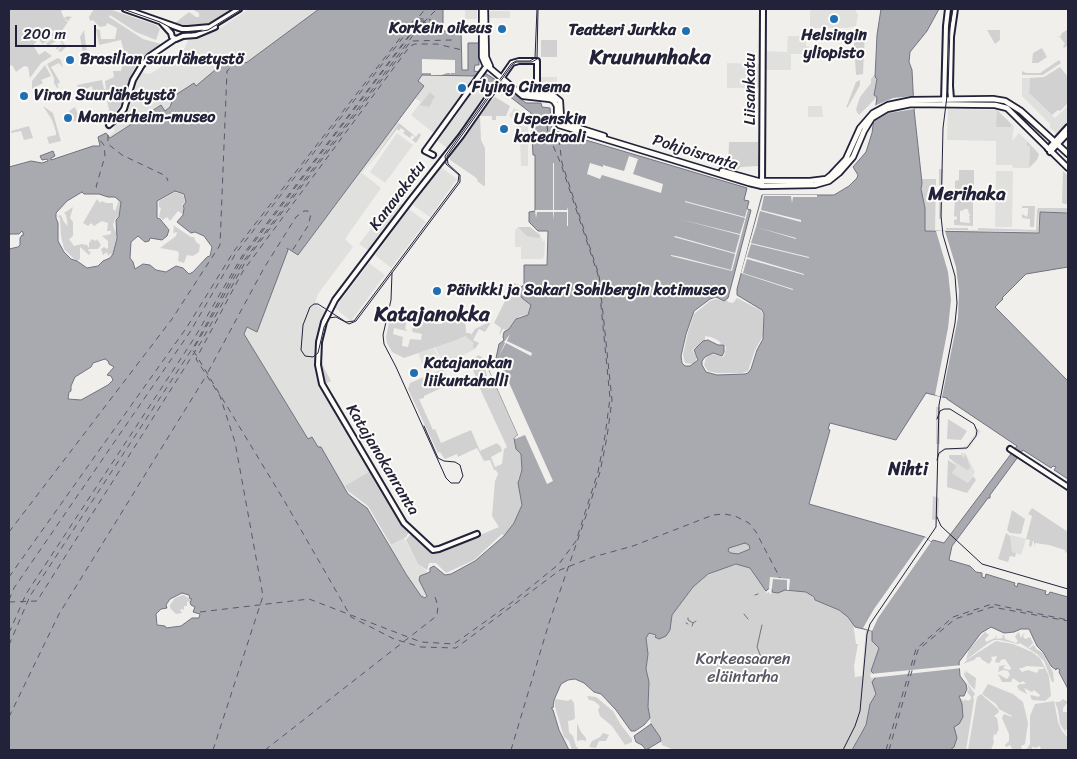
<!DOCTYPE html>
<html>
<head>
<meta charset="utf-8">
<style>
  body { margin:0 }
  #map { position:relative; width:1077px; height:759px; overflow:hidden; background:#f0efec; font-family:Sriracha,sans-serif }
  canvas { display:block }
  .frame { position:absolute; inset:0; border:10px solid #22223b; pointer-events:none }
  .scale { position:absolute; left:15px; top:25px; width:81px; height:22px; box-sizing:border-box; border:2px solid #22223b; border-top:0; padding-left:6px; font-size:15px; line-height:18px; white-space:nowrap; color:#22223b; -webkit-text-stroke:4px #fdfcf7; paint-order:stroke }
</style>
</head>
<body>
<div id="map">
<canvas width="1077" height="759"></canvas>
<div class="frame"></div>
<div class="scale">200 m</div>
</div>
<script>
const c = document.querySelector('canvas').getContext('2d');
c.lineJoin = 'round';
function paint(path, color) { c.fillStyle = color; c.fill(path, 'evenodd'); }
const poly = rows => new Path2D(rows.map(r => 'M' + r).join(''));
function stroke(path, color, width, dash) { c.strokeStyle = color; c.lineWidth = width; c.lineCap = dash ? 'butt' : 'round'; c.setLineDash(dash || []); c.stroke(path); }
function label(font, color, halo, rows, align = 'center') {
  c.font = font + ' Sriracha,sans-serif'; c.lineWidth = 4; c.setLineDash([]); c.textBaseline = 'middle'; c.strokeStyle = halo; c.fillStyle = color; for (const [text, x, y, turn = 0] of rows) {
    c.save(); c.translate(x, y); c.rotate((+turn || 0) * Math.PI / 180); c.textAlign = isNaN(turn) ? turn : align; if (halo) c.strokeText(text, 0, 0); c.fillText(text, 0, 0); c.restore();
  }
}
paint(poly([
  [249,9,319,9,246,63,242,64,235,55,196,86,194,83,165,111,160,105,110,138,111,134,114,132,114,127,128,110,137,82,142,72,148,74,152,73,183,52,188,40,214,32],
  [465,9,477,9,477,19,465,19],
  [810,9,855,9,858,15,856,26,847,28,810,28],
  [489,11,510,11,510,18,489,18],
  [788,36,806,36,806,46,809,46,808,54,791,54,791,70,767,70,767,51,787,52],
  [727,63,760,64,760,88,727,88],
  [422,75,476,76,481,78,481,79,492,88,447,148,434,138,436,135,411,115,421,102,415,98,424,86,417,81],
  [541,77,557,77,557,91,541,91],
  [1022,78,1030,78,1029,93,1055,118,1068,106,1068,122,1057,134,1050,128,1050,124,1022,96],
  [808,106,822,106,823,117,808,117],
  [514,108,528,115,528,166,521,166,520,141,517,141,516,121,509,116],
  [948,109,997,110,1014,126,1012,141,1019,133,1027,141,1027,146,1030,146,1029,168,1013,168,1012,165,996,165,996,141,947,140],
  [397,122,399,123,362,173,381,188,345,239,353,247,318,294,315,303,326,312,320,326,316,344,316,372,321,386,371,470,344,487,320,447,318,448,311,438,308,439,244,334,287,247,298,255],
  [397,133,413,145,385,183,370,172],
  [441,167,457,179,430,217,413,205],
  [996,171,1013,171,1012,227,995,227],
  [394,198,403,205,369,251,359,244],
  [409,209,426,222,391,268,375,255],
  [518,227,530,227,540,235,543,241,545,241,544,257,542,259,521,259,521,247,515,247,515,230],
  [369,263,385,275,351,321,335,308],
  [465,318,465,335,474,343,472,346,475,349,444,365,433,344,447,319],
  [434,348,442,366,426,374,418,353],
  [974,426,981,431,970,447,964,450,945,450,939,455,940,452,944,448,962,448,967,445,975,434],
  [961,453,965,453,975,472,968,483,952,473,957,466,949,458,949,455,961,455],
  [1011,535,1026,539,1021,555,1006,550,1010,536],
  [404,538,418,564,428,572,426,572,421,584,427,596,425,598,421,596,389,546]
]), '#e0e0df');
paint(poly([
  [9,9,66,9,61,11,64,18,68,16,73,18,70,18,69,21,63,19,68,22,59,35,66,47,61,52,58,51,63,45,54,31,51,30,48,31,38,38,36,38,38,40,33,45,39,55,45,51,52,56,41,63,30,78,28,67,24,66,16,72,12,65,9,67],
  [94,9,109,9,156,25,160,29,156,40,136,32,110,15,109,17,143,39,161,44,149,52,136,65,131,75,123,102,111,118,105,93,102,93,102,97,93,102,92,98,79,101,80,99,92,95,93,92,92,86,86,89,89,94,81,94,77,85,102,80,104,89,106,89,105,81,114,77,113,71,121,71,123,63,122,60,111,63,110,61,106,62,106,65,105,65,101,61,125,56,121,40,99,45,96,29,100,30,101,39,115,39,117,28,107,23,106,26,100,27,93,20,90,21,89,17],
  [192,9,234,9,209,25,201,26,197,24,195,25,197,27,191,27,175,23,189,12,196,17,199,17,199,13],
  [948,27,950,27,949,92,946,92],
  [1068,29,1068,45,1064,48,1063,46,1065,44,1060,37,1057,37,1061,36,1061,34],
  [84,30,87,54,86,59,84,59,80,37],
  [987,30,1000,30,1000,40,995,44],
  [51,31,62,45,57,50,56,48,61,44,58,40,48,46,46,43,43,45,53,39,52,35,47,37,46,38,49,40,42,44,39,39,46,33,47,34,47,32],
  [865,31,863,74,856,75,854,44,857,37],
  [541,40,557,40,557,57,541,57],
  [1042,48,1047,57,1038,63,1032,63,1033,53],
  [58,58,61,60,63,68,59,63,51,67,60,82,57,85,59,87,57,88,54,83,54,78,47,64],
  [1059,60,1061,63,1043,75,1022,75,1022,71,1026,73,1040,73],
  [45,65,51,76,41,80,43,83,32,89,32,81],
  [1060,67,1068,77,1068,103,1060,111,1058,110,1052,115,1029,93,1030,78,1044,77],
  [875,74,877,79,874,95,877,97,859,115,856,110,857,106,860,97,871,83,871,79],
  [860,80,860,85,848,107,846,108,856,82],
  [430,92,435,97,431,102,432,103,429,107,420,105],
  [495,97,510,106,506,116,496,116,496,120,492,120,492,116,480,116,481,140,485,148,485,186,484,186,477,181,478,180,475,177,450,160,450,156,487,105],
  [43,106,53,113,61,141,49,144,47,137,56,135,56,132,52,120],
  [75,107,80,120,71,122,72,120,69,111],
  [997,110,1011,124,1011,127,996,127],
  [399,123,416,137,419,133,421,135,416,143,412,140,415,137,412,135,410,138,403,133,405,131,401,128,399,131,397,129,365,171],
  [29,126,33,138,24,140,21,131,11,133,11,131],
  [1027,141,1039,154,1037,160,1029,168,1030,146,1027,146],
  [729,142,758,142,758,166,741,167,736,171,728,169],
  [939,169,943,169,942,219,939,219],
  [959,170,974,170,974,198,955,197,955,181,959,180],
  [1063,171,1068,176,1068,205,1062,203],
  [921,179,936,179,935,231,925,231,925,208,922,198],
  [175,192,182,194,184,197,185,202,182,205,184,212,182,214,178,211,170,221,167,217,163,220,159,217,161,208,159,207,159,201],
  [97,199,100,203,102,201,106,203,113,203,113,209,115,211,119,200,121,201,119,218,115,219,113,225,115,231,117,232,113,255,110,254,108,256,107,252,103,255,101,249,104,247,107,249,108,248,108,241,102,236,111,234,111,231,107,231,108,223,102,221,94,226,91,223,88,226,83,223],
  [955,199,973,200,973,226,954,225,954,220,957,219,957,217,954,216],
  [964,209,968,209,969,214,971,215,969,216,970,223,960,222,960,211,964,210],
  [1022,206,1035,206,1034,227,1030,227,1030,219,1022,218,1022,214,1027,217,1028,212,1028,208,1022,208],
  [73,207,70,218,73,222,73,236,69,239,74,246,82,244,87,245,89,248,89,243,92,239,96,241,97,239,101,245,98,249,89,249,88,251,91,252,89,255,80,247,80,259,77,261,73,258,64,249,61,236,60,219,58,216,61,215,64,222,68,226,66,215,64,213],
  [1038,208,1068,208,1068,212,1039,212,1038,232,946,230,946,228,968,228,968,230,978,230,978,228,1036,230,1037,210],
  [173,225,191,237,194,237,196,242,200,245,199,252,193,256,187,255,184,263,178,261,179,253,177,251,160,248,176,236,177,232,173,233,174,227],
  [518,227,530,227,540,235,540,237,538,238,527,236],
  [514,283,522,286,519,292,520,295,531,305,530,310,528,315,520,316,516,319,509,329,506,330,503,329,499,336,501,328,494,323],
  [737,298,760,310,763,314,763,336,755,350,748,371,742,373,717,373,708,371,704,365,706,358,712,354,723,357,725,354,726,347,724,344,721,344,719,341,711,337,705,336,705,341,692,350,697,358,695,362,692,364,685,363,683,355,688,332,694,314,710,301,716,299,724,301,726,299,728,302,733,303],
  [391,313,403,313,434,319,434,324,442,324,442,319,465,318,466,333,470,333,471,335,475,329,489,322,490,324,485,332,479,329,473,340,479,343,475,349,472,346,474,343,465,336,456,340,404,358,392,352,387,343,386,337],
  [407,319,414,320,412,332,422,334,421,340,410,339,408,347,402,346,403,337,393,334,394,328,407,331,407,330,405,329],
  [478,355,487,360,485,368,487,376,477,380,472,367,472,362],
  [321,358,324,368,331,381,325,384,322,376],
  [443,369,450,384,424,396,424,398,419,399,433,430,435,429,441,443,471,430,480,451,497,443,501,447,502,451,491,457,495,467,502,464,504,449,507,447,477,382,492,377,518,436,515,440,516,449,521,454,522,470,518,479,522,505,514,523,504,536,502,534,474,560,446,573,436,563,429,563,427,570,418,564,406,540,411,534,430,552,437,553,499,527,492,516,495,481,498,474,496,470,494,470,490,460,484,461,477,448,458,457,457,454,445,459,444,458,440,452,438,453,408,389,410,383],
  [936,407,940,407,940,444,936,444],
  [948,419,967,431,961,440,947,439],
  [966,454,970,468,967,470,949,458,949,455,961,455,964,458],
  [948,460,957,466,952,473,968,483,973,476,976,480,967,493,947,487],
  [370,471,400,522,409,532,406,537,391,545,368,506,348,491,345,486],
  [933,496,939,498,938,519,932,520],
  [1032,508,1068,532,1068,551,1065,553,1065,550,1049,545,1035,543,1034,547,1034,541,1033,541,1031,547,1029,546,1030,540,1026,539,1032,516,1028,514],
  [1012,510,1025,519,1021,534,1010,533,1007,530],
  [1006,533,1010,536,1012,552,1016,553,1015,557,1010,556,1008,562,998,559],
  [756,541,745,560,720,548,725,542],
  [740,564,750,568,759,581,768,589,802,591,809,593,815,600,832,606,848,616,853,623,856,644,858,644,854,666,855,677,862,676,866,629,872,631,872,641,879,648,878,656,871,670,875,679,874,686,876,694,870,704,866,725,852,750,674,750,662,745,660,737,651,724,648,708,649,691,646,669,648,654,646,638,649,633,655,636,670,630,672,615,693,587,704,577,722,568],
  [183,595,189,598,190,601,187,602,187,606,184,606,184,610,182,609,180,610,182,613,176,614,170,608,170,605,175,598],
  [985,632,989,635,985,639,986,642,995,638,997,634,996,639,1003,638,1002,636,1004,635,1005,639,1016,643,1018,641,1015,637,1016,635,1019,632,1021,638,1023,634,1025,633,1023,636,1025,639,1030,637,1033,643,1029,647,1027,647,1030,648,1033,645,1035,646,1036,649,1042,652,1053,672,1054,682,1052,682,1044,661,1037,654,1020,643,1018,644,1000,640,994,640,987,644,966,660,969,649],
  [996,641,1013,644,1032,652,1040,658,1049,676,1051,696,1045,701,1032,700,1030,696,1031,695,1039,697,1040,695,1034,690,1032,692,1024,688,1027,694,1019,690,1017,686,1020,684,1026,684,1023,681,1020,683,1013,678,1011,682,1002,682,998,674,1007,679,1010,675,1008,671,1003,670,998,672,1000,664,1000,666,1006,665,1003,668,1005,669,1010,670,1011,668,1005,659,1001,660,999,663,995,662,997,656,991,657,992,660,989,664,981,659,981,657,977,657,974,660,963,664,968,659],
  [1026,666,1043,667,1044,669,1039,669,1037,673,1028,670,1022,672,1019,668,1023,668],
  [964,669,965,674,967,670,967,672,976,678,975,690,969,684,964,675],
  [967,683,975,694,973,697,974,700,966,750,947,750,960,698,964,701,965,699,968,701,971,699,971,697,967,692,969,690],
  [988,684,1013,694,1023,702,1028,723,1025,744,1021,746,1022,750,1013,750,1010,745,1006,747,1005,745,1009,741,1009,734,1002,718,1004,714,1012,717,1012,716,999,709,996,704,982,694],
  [981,694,998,709,999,712,994,716,997,718,999,731,998,730,996,735,994,734,993,739,994,742,991,750,968,750,977,697],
  [587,696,596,697,613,711,621,725,632,739,632,742,625,745,612,726,600,716,598,710,600,706,594,701,589,700],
  [555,699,568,701,571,699,574,703,575,718,573,720,568,721,569,732,573,736,576,746,580,750,572,750,569,741,564,737,555,707],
  [1063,699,1068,702,1063,708,1063,712,1068,712,1068,729,1065,730,1068,736,1060,724,1058,710,1055,702,1059,702],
  [1054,701,1058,722,1062,731,1068,738,1068,750,1042,750,1039,746,1036,748,1032,747,1032,750,1026,750,1030,744,1030,716,1035,704],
  [577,723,581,732,586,738,586,741,582,740,577,741],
  [603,733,609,735,606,741,599,741,596,748,589,747,592,741,600,737]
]), '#d2d1d1');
const water = poly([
  [319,9,443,9,443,31,449,31,450,33,454,33,454,31,461,31,462,70,468,70,468,43,479,43,479,65,475,65,474,71,485,73,496,80,526,103,541,103,542,107,550,108,552,130,747,188,744,200,749,201,747,209,751,210,728,298,724,301,716,297,710,299,694,311,686,334,681,356,682,363,685,366,690,366,698,360,694,350,703,341,708,340,718,345,724,345,724,352,722,356,713,353,705,357,702,361,702,365,706,372,717,375,745,374,748,373,751,369,757,350,763,339,764,314,762,310,737,295,737,289,762,195,834,195,849,186,857,178,858,175,853,167,866,152,872,133,877,97,874,95,877,79,875,77,877,35,881,9,939,9,927,31,910,52,909,62,912,70,914,109,922,183,921,189,925,208,925,231,1039,233,1040,212,1068,213,1068,267,1026,274,1002,298,1003,299,995,307,1068,381,1068,479,1054,470,1056,467,1053,466,1051,468,1023,450,990,495,990,498,988,498,952,546,949,560,970,566,976,572,982,573,982,577,985,578,986,574,1015,583,1014,585,1017,587,1018,583,1046,591,1045,594,1048,595,1050,592,1068,597,1068,689,1059,672,1060,670,1057,668,1056,670,1051,666,1043,652,1037,646,1029,629,1021,629,1014,632,1004,633,991,627,981,633,959,662,960,676,966,684,967,689,964,696,959,696,962,704,963,717,959,724,954,727,957,738,954,747,950,750,852,750,866,725,870,704,876,694,872,682,875,678,874,674,871,671,879,648,872,641,872,631,855,627,848,617,839,610,815,600,814,597,806,592,785,590,778,593,772,592,772,589,768,589,766,591,750,568,736,564,708,574,693,587,672,615,670,630,666,636,659,639,655,637,656,635,649,633,646,638,648,654,646,669,649,682,648,707,650,718,644,725,635,731,631,731,616,710,601,694,594,692,584,683,575,679,568,680,561,684,554,700,553,708,551,708,553,710,559,730,569,750,9,750,9,249,18,247,20,245,20,238,22,235,24,235,22,231,19,234,10,234,9,237,9,167,31,161,42,163,48,161,47,159,42,160,40,156,53,151,55,156,51,158,51,160,93,146,100,146,98,137,106,133,110,138,161,105,165,111,170,107,174,96,194,83,196,86,221,65,236,55,242,64,245,62,246,63,319,9],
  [422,75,477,76,500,89,531,113,533,155,535,155,535,211,529,212,529,222,538,231,548,231,547,265,524,265,524,286,522,286,519,292,522,298,531,305,528,315,516,319,509,329,504,332,503,337,504,340,499,344,496,358,494,360,489,370,518,435,514,438,516,449,521,454,522,470,518,483,522,505,514,523,504,536,475,561,451,574,445,575,434,566,430,568,430,572,420,576,419,580,427,596,425,598,421,596,406,574,367,508,348,494,321,447,318,447,312,437,308,439,244,334,247,327,257,332,288,250,287,248,298,255,424,86,418,81,422,75],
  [175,191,184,194,186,202,183,206,184,208,183,215,177,222,191,233,195,232,204,236,212,247,210,256,207,257,193,272,189,274,183,268,176,266,166,272,156,270,150,265,143,264,135,269,133,262,130,258,131,242,138,236,145,242,149,241,150,238,162,240,167,236,169,230,160,219,157,218,157,201,175,191],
  [82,192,84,194,99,194,108,197,115,197,121,202,119,217,116,220,117,238,113,254,110,258,103,261,98,266,87,268,77,261,71,259,64,252,58,241,58,223,56,218,56,213,67,201,82,192],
  [105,359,108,361,109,364,114,367,107,375,111,376,113,380,108,385,81,400,68,399,69,392,71,391,71,386,75,377,91,367,93,363,105,359],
  [926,393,947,398,947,399,1017,446,944,543,933,540,931,542,925,537,809,504,830,430,828,429,830,423,896,440,926,393],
  [745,543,749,545,750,549,738,554,731,553,728,551,729,548,745,543],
  [182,593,189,595,190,599,192,599,190,602,191,605,195,607,193,612,200,614,199,618,192,618,181,626,166,628,165,626,157,625,156,614,161,609,167,608,166,605,170,599,182,593],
  [651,724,660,737,661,741,646,750,642,745,636,742,634,736,651,724]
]);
paint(water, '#a9a9b0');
stroke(water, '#737381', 1);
paint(poly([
  [422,59,455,60,455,73,451,73,451,75,450,73,447,73,442,75,431,75,431,73,422,73],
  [914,96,914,109,889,113,875,121,870,128,874,106,893,98],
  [629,156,638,159,633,174,663,184,661,193,602,175,600,179,587,174,590,163,603,167,603,165,624,171],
  [553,163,554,163,554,210,567,210,568,207,568,226,567,226,567,212,554,212,554,220,553,212,537,212,536,218,535,210,553,210],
  [763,195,817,195,817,197,793,197,792,203,791,196,764,196,761,210,801,220,801,222,760,211,756,227,796,238,796,239,756,227,751,243,809,257,809,258,751,244,747,257,804,274,804,275,747,259,743,273,793,289,793,290,741,273],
  [685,201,745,217,747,209,748,210,732,271,671,256,671,255,681,257,731,270,735,254,674,237,675,236,735,253,740,235,679,219,740,234,745,218,685,202],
  [936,231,945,231,956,267,959,291,958,318,942,397,935,395,948,328,951,300,948,272],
  [510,334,507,341,532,353,531,356,506,343,498,357,505,343,504,342],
  [498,358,553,481,547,484,525,435,515,439,514,438,518,435,489,370,494,360],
  [925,537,931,542,878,618,872,631,863,628,874,609],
  [770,577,790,579,789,590,787,590,787,580,773,579,771,595,769,592,765,594,769,589],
  [962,665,962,668,871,678,870,674]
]), '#f0efec');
stroke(poly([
  [755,595,758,594],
  [744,614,748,619],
  [688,618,688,620,693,623],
  [686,623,688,624],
  [692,626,693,623,696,621],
  [761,657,757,647,762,625]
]), '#737381', 1);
stroke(poly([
  [435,11,420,26,243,262,193,350,285,502,351,617,394,639,421,647,456,648,560,570,593,557,633,546,713,515,724,514,735,516,749,523,756,532,780,578],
  [108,135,108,144,122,155,166,176,168,181],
  [97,187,96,187,105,156,104,145,98,138],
  [208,372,264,268,296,217,304,211,308,211,311,214,308,226,292,251],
  [9,532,172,319,220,245,227,71,239,60],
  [9,577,187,327,234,251,415,19,429,19,432,21],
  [9,600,14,588,190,332,236,253,425,9],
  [9,602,37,601,201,342,247,259,411,41,452,40,452,33],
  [200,612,309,599,421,642,454,644,511,603,559,564,576,541,598,472,605,436,610,398,598,275,561,164,548,134,547,125,551,122],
  [9,633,26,594,195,337,242,256,420,21,430,21],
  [9,645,30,596,196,343,243,257,420,22,435,23],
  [9,717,59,614,206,376],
  [213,750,263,596,235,442,220,396,196,359,243,271,410,46,415,44,437,44,462,50],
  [265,750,434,618,437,615,438,606,434,594],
  [511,750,549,623,588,510,600,472,607,437,612,400,599,275,562,163,559,140],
  [886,750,916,649,953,617,992,604,1068,620],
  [889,750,918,650,955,619,992,607,1068,621]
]), '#58586a', 1, [6, 5]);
const secondary = poly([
  [125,9,182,29,188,29,210,27,239,9],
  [161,22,171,33,172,37,176,39,183,36,196,35,215,27],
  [951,99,950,86,951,37,955,9],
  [944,101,946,26,948,9],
  [109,125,117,118,124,109,133,80,142,65,150,56,175,39],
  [1048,149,1068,127],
  [1050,152,1068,133],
  [433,155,425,151,488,64],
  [762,186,763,9],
  [1010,449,1068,487],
  [477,534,439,549,433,550,404,523,322,384,318,365,319,342,324,322,335,300,410,201,461,136,512,63,519,61,537,61,537,96]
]);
const primary = poly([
  [482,9,482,57,485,64,523,96,550,99,554,101,557,106,557,120,559,125,749,183,762,186,815,185,829,181,839,173,853,157,864,131,872,118,887,109,911,104,995,105,1007,108,1068,168],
  [485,9,486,57,490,66],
  [521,92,524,94,554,96,560,101,561,118,563,123,604,136],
  [722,171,758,181,810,181,826,179,831,175,846,159,860,128,873,113,888,105,912,100,993,99,1005,101,1021,111,1068,154]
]);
stroke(secondary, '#22223b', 8);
stroke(primary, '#22223b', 8);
stroke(secondary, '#fdfcf7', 4);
stroke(primary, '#fdfcf7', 4.5);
stroke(poly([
  [123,9,160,22,177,31,191,33,208,30,242,9],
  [537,9,535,58,530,61,516,61,511,64,445,156,446,164,459,175,458,182,354,321,346,322,318,304,314,304,310,307,303,325,301,350,305,356,313,357,318,353,324,327,329,318,336,317,349,324,356,321,460,182,460,175,448,164,447,156,512,65,516,62,532,62,537,59,538,9],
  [392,273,391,300,383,335,384,344,396,367,446,478,451,483,459,483,463,476,460,465,455,462,444,461,438,458,424,426],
  [937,419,940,411,944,409,950,409,974,424,977,431,976,436,967,448,945,449,939,453,937,460],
  [937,517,941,526,982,564,1068,589],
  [843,750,855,726,860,711,867,634,870,624,936,527,939,405,955,323,957,303,955,276,943,235,941,216,943,128,948,88,950,27,953,9]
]), '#22223b', 1);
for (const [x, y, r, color] of [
  [834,19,5,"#1f6fb2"],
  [502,29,5,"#1f6fb2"],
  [686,31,5,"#1f6fb2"],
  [70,60,5,"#1f6fb2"],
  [462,88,5,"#1f6fb2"],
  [24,96,5,"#1f6fb2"],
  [68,118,5,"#1f6fb2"],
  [504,129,5,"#1f6fb2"],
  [437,291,5,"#1f6fb2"],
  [414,373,5,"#1f6fb2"]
]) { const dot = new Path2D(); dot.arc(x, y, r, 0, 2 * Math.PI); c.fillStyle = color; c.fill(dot); stroke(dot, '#fdfcf7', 2); }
label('bold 16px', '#22223b', '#fdfcf7', [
  ["Korkein oikeus",492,29,"right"],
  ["Teatteri Jurkka",676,31,"right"],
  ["Helsingin",834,36,"center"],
  ["yliopisto",834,54,"center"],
  ["Brasilian suurlähetystö",80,60],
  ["Flying Cinema",472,88],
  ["Viron Suurlähetystö",34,96],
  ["Mannerheim-museo",78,118],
  ["Uspenskin",514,120],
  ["katedraali",514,138],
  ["Päivikki ja Sakari Sohlbergin kotimuseo",447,291],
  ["Katajanokan",424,364],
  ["liikuntahalli",424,382]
], 'left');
label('16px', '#22223b', '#fdfcf7', [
  ["Liisankatu",751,89,-90],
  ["Pohjoisranta",695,153,17],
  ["Kanavakatu",398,196,-53],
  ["Katajanokanranta",382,460,59]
]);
label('16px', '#575768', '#fdfcf7', [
  ["Korkeasaaren",743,660],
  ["eläintarha",743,678]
]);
label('bold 18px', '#22223b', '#fdfcf7', [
  ["Nihti",908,470]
]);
label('bold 19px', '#22223b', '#fdfcf7', [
  ["Merihaka",967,195]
]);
label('bold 21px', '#22223b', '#fdfcf7', [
  ["Kruununhaka",650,59],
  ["Katajanokka",432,316]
]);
</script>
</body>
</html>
